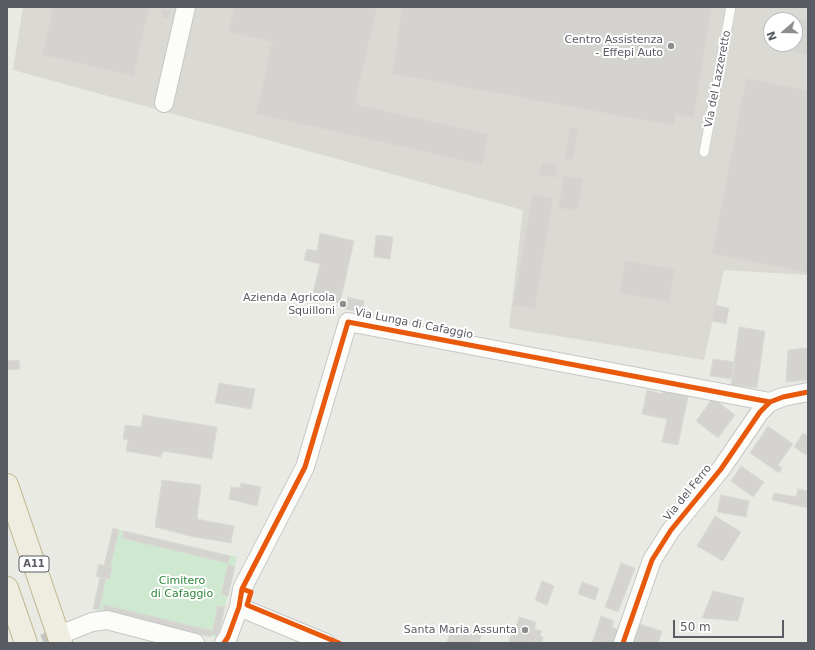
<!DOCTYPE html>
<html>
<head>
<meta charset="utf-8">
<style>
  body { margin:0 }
  #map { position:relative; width:815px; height:650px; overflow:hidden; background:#eaeae4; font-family:"DejaVu Sans",sans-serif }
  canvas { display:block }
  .frame { position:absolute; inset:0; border:8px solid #595c63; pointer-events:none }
  .north { position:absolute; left:763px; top:12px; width:40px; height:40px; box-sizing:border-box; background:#fff; border:1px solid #bdbec1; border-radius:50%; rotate:250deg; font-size:11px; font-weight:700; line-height:16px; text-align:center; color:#595c63 }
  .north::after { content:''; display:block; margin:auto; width:14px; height:18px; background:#8c8e90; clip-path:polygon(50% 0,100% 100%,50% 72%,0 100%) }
  .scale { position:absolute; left:673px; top:620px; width:111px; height:18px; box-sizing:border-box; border:2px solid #595c63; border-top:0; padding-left:5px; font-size:12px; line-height:14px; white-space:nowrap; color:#595c63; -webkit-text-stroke:3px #fff; paint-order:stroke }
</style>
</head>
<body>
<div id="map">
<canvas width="815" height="650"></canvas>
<div class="frame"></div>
<div class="north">N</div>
<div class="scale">50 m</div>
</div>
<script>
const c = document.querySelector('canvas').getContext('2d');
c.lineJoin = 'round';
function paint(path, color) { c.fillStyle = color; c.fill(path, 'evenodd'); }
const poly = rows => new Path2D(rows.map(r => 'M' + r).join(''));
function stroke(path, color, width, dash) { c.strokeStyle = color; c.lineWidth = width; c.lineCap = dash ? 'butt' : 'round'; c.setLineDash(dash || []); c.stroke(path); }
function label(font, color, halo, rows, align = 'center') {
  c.font = font + ' "DejaVu Sans",sans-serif'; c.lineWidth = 4; c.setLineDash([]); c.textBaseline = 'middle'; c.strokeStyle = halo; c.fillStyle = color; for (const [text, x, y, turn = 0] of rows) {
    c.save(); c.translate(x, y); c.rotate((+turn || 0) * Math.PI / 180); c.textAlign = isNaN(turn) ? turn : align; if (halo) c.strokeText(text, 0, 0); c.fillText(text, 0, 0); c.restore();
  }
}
paint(poly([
  [23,7,808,7,808,275,724,270,704,360,509,328,523,210,13,70],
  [771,20,795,20,795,44,771,44]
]), '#dad9d3');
paint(poly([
  [113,528,237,557,217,638,93,609,100,577,96,576,99,564,104,565]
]), '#cfe9d0');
const building = poly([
  [53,7,149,7,134,76,42,55,53,7],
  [234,7,377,7,355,104,489,134,482,165,256,114,272,42,228,32,234,7],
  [402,7,712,7,694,118,676,114,674,126,392,74,402,7],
  [162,9,171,11,168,19,161,17,162,9],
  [799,18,808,19,808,55,794,53,799,18],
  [746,78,808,90,808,273,712,254,746,78],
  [570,127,579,128,572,160,564,159,570,127],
  [542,162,558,165,556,178,539,175,542,162],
  [564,175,583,179,577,211,558,208,564,175],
  [532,194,553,198,535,309,513,305,532,194],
  [320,233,354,241,340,303,312,297,320,264,304,260,307,249,317,251,320,233],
  [376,235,393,237,390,259,374,257,376,235],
  [625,260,675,269,669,302,619,293,625,260],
  [348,297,364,301,362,312,345,309,348,297],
  [715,305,729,308,726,324,712,321,715,305],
  [739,327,765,331,757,388,731,385,739,327],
  [808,348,808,380,786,382,788,350,808,348],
  [713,359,735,362,732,379,710,376,713,359],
  [19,360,20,369,7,370,7,361,19,360],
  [219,383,255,389,251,409,215,403,219,383],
  [664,387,689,392,678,445,662,442,667,419,642,414,647,390,662,394,664,387],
  [713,398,735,415,718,438,696,421,713,398],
  [143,415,217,427,212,459,163,451,161,457,126,451,128,440,123,439,125,425,141,427,143,415],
  [768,426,793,444,778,465,782,468,779,473,750,453,768,426],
  [803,433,808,436,808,451,806,455,794,447,803,433],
  [741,466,764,482,753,497,731,481,741,466],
  [162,480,201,485,197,519,234,526,231,543,194,537,155,527,162,480],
  [241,483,261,487,257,506,229,499,231,487,240,488,241,483],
  [798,489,808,491,808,508,772,500,774,493,796,497,798,489],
  [721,495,749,501,746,517,717,512,721,495],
  [715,516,741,532,723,561,697,546,715,516],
  [113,528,119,530,110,567,104,566,113,528],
  [124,531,230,556,228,563,122,538,124,531],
  [621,563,635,568,618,612,605,607,621,563],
  [99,564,112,568,109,579,96,576,99,564],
  [228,565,235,567,228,596,221,594,228,565],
  [100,577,106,578,99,610,93,609,100,577],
  [542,581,554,586,547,605,535,600,542,581],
  [582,582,599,588,595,600,578,594,582,582],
  [713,591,744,598,738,621,702,618,713,591],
  [104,605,212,631,211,637,103,611,104,605],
  [218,606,225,607,218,636,212,634,218,606],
  [601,616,614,621,612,627,621,631,617,641,596,632,601,616],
  [519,617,536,622,533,634,537,635,534,643,509,642,512,630,515,631,519,617],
  [636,623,662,631,658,643,630,643,636,623],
  [451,626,482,633,479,643,447,643,451,626],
  [534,629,542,631,540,636,543,637,542,643,534,643,537,635,533,634,534,629],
  [596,632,617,641,616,643,592,643,596,632]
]);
paint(building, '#d4d3cf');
stroke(building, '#dad9d3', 1);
stroke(poly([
  [44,643,67,632]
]), '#c6c6c4', 18, [18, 9]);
const lane = poly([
  [704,152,731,7]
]);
const street = poly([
  [164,103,186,7],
  [239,607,326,643],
  [67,632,92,622,107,620,195,643],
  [224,643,228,637,239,607,242,589,305,467,348,322,770,402],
  [623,643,652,560,671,530,721,469,760,412,770,402,783,397,808,392]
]);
const highway = poly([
  [7,485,61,643],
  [7,588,26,643]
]);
stroke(lane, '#c6c6c5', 10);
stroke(street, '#c6c6c5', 20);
stroke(highway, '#c2b891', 24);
stroke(lane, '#fcfcfb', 9);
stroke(street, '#fcfcfb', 18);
stroke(highway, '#eeede0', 22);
stroke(poly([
  [242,589,251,592,247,605,339,643],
  [224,643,228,637,239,607,242,589,305,467,348,322,770,402],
  [623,643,652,560,671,530,721,469,760,412,770,402,783,397,808,392]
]), '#e8590c', 5);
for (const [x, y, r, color] of [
  [671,46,4,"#8c8e90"],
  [343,304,4,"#8c8e90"],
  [525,630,4,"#8c8e90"]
]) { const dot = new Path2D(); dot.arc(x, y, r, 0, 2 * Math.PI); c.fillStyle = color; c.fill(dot); stroke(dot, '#fff', 1.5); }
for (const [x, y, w] of [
  [34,564,30]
]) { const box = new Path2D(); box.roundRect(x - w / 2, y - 8, w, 16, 3); c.fillStyle = '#fff'; c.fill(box); stroke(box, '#595c63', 1); }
label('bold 10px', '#595c63', null, [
  ["A11",34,564]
]);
label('11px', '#595c63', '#fff', [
  ["Centro Assistenza",663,40],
  ["- Effepi Auto",663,53],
  ["Azienda Agricola",335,298],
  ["Squilloni",335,311],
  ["Santa Maria Assunta",517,630]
], 'right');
label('11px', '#595c63', '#fff', [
  ["Via del Lazzeretto",718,79,-79],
  ["Via Lunga di Cafaggio",414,324,11],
  ["Via del Ferro",688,493,-51]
]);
label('11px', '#2d873b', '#fff', [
  ["Cimitero",182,581],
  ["di Cafaggio",182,594]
]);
</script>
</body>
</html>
